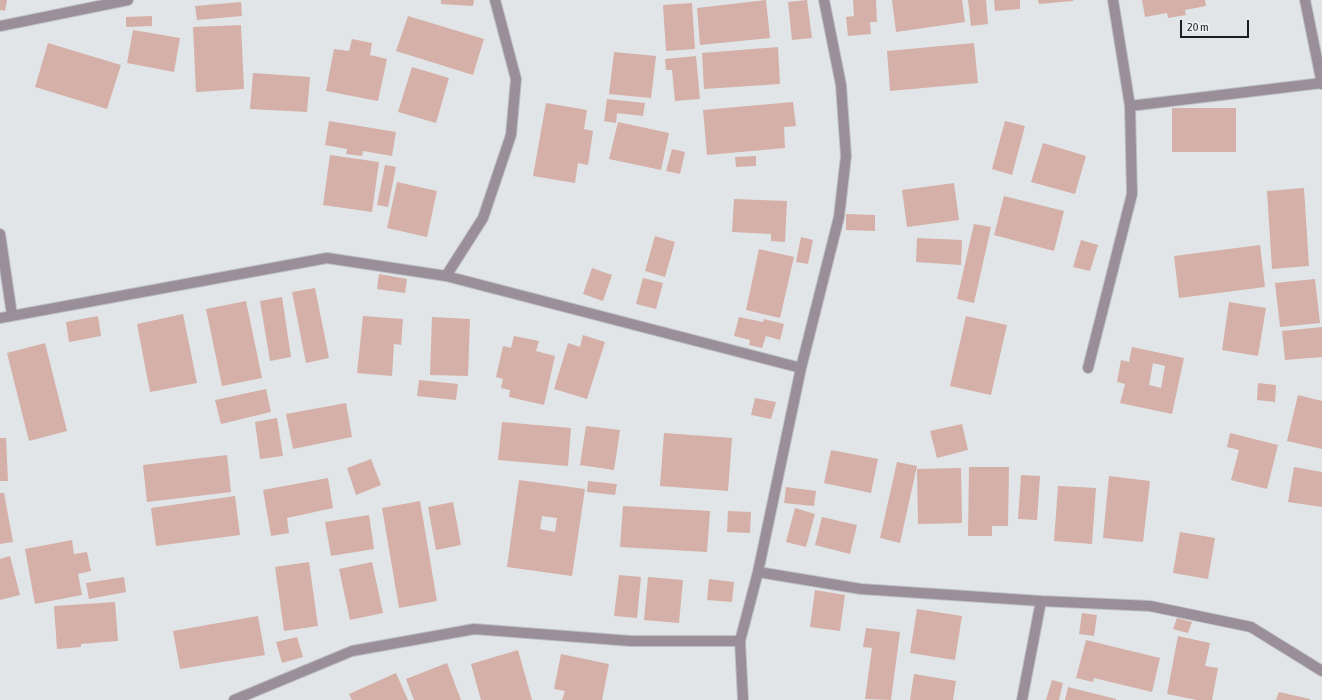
<!DOCTYPE html>
<html>
<head>
<meta charset="utf-8">
<style>
  body { margin:0 }
  #map { position:relative; width:1322px; height:700px; overflow:hidden; background:#e2e5e7; font-family:"Asap Condensed",sans-serif }
  canvas { display:block }
  .scale { position:absolute; left:1180px; top:20px; width:69px; height:18px; box-sizing:border-box; border:2px solid #1c1d1e; border-top:0; padding-left:5px; font-size:12px; line-height:14px; white-space:nowrap; color:#1c1d1e; -webkit-text-stroke:3px #eff2f5; paint-order:stroke }
</style>
</head>
<body>
<div id="map">
<canvas width="1322" height="700"></canvas>
<div class="scale">20 m</div>
</div>
<script>
const c = document.querySelector('canvas').getContext('2d');
c.lineJoin = 'round';
function paint(path, color) { c.fillStyle = color; c.fill(path, 'evenodd'); }
const poly = rows => new Path2D(rows.map(r => 'M' + r).join(''));
function stroke(path, color, width, dash) { c.strokeStyle = color; c.lineWidth = width; c.lineCap = dash ? 'butt' : 'round'; c.setLineDash(dash || []); c.stroke(path); }
paint(poly([
  [0,0,7,0,5,11,0,10],
  [441,0,474,0,473,6,441,4],
  [766,0,770,38,700,45,697,8],
  [807,0,812,38,792,40,788,2],
  [853,0,876,0,877,22,870,22,871,34,848,36,846,17,854,16],
  [892,0,962,0,965,22,896,32],
  [968,0,986,0,988,24,971,26],
  [994,0,1020,0,1020,9,995,11],
  [1038,0,1073,0,1073,1,1039,4],
  [1142,0,1205,0,1206,6,1185,10,1186,15,1168,18,1167,13,1145,17],
  [241,2,242,16,197,20,195,6],
  [692,3,695,49,666,51,663,5],
  [152,16,152,26,126,27,126,17],
  [408,16,484,39,473,75,396,51],
  [241,25,244,89,196,92,193,27],
  [133,30,180,38,174,72,127,63],
  [352,39,372,43,370,55,387,59,378,101,326,91,334,49,349,51],
  [48,43,121,65,107,109,35,87],
  [974,43,978,83,890,91,887,51],
  [778,47,780,84,704,89,702,53],
  [614,52,656,56,651,98,609,94],
  [696,56,700,99,675,101,672,70,666,70,665,59],
  [412,67,449,78,436,123,398,112],
  [253,73,310,77,307,112,250,109],
  [607,99,645,103,643,116,617,113,616,123,604,121],
  [793,102,796,126,784,127,785,148,707,155,703,110],
  [546,103,587,110,584,129,593,131,588,165,578,163,575,183,533,176],
  [1172,108,1236,108,1236,152,1172,152],
  [329,121,396,132,392,156,363,151,362,156,346,154,347,149,325,145],
  [1005,121,1025,126,1012,175,992,169],
  [618,122,669,133,661,170,609,159],
  [1043,143,1086,156,1075,194,1031,182],
  [672,149,685,152,680,174,666,171],
  [330,155,379,162,372,212,323,205],
  [756,156,756,166,736,167,735,157],
  [385,165,396,167,388,207,377,205],
  [397,182,437,191,427,237,387,228],
  [954,183,959,220,907,227,902,190],
  [1304,188,1309,266,1272,269,1267,191],
  [1004,196,1064,211,1054,251,994,235],
  [734,199,787,201,785,242,771,241,771,234,732,232],
  [846,214,875,215,875,231,846,230],
  [974,224,991,227,974,303,957,299],
  [655,236,675,242,665,277,645,271],
  [801,237,813,240,808,264,796,262],
  [917,238,962,240,961,265,916,262],
  [1081,240,1098,245,1090,271,1073,267],
  [1260,245,1265,287,1179,298,1174,256],
  [759,249,794,257,780,318,746,310],
  [592,268,612,275,603,301,583,294],
  [379,274,407,279,405,293,377,289],
  [643,278,663,283,656,309,636,304],
  [1315,279,1320,323,1280,327,1275,283],
  [315,288,329,358,306,363,292,292],
  [282,297,291,357,270,361,260,301],
  [246,301,262,378,222,386,206,309],
  [1229,302,1266,308,1258,356,1222,350],
  [183,314,197,383,150,392,137,324],
  [98,316,101,336,69,342,66,322],
  [363,316,403,319,401,345,394,344,392,376,357,373],
  [966,316,1007,325,991,395,950,386],
  [432,317,470,319,468,376,430,375],
  [739,317,763,322,764,319,784,324,780,340,766,336,762,348,749,345,750,340,734,336],
  [1322,327,1322,357,1285,360,1282,331],
  [583,335,605,342,587,399,554,389,568,343,580,347],
  [514,336,539,341,536,351,555,356,544,405,509,397,510,390,501,388,503,379,496,377,503,346,511,348],
  [45,343,67,431,29,441,7,353],
  [1132,347,1184,358,1172,414,1120,403,1125,384,1117,382,1121,360,1129,362],
  [1153,363,1165,366,1161,388,1149,385],
  [419,380,458,384,456,400,417,396],
  [1258,383,1276,385,1275,402,1257,400],
  [266,389,271,412,221,424,215,400],
  [1298,395,1322,401,1322,449,1287,441],
  [755,398,776,402,771,419,751,415],
  [346,403,352,437,293,449,286,414],
  [277,418,283,456,260,459,255,422],
  [502,422,571,428,568,466,498,460],
  [962,424,968,450,937,458,930,431],
  [586,426,620,430,614,470,580,465],
  [664,433,732,438,728,491,660,486],
  [1230,433,1278,445,1267,489,1231,480,1239,450,1227,447],
  [0,438,6,438,8,481,0,481],
  [831,450,878,459,871,493,824,483],
  [227,455,231,492,147,502,143,465],
  [371,459,381,485,356,495,347,468],
  [897,462,917,466,900,543,880,538],
  [969,467,1009,467,1008,526,992,526,992,536,968,536],
  [1294,467,1322,472,1322,507,1288,502],
  [961,468,962,523,918,524,917,469],
  [1021,475,1040,476,1037,520,1018,519],
  [1109,476,1150,481,1143,542,1103,538],
  [328,478,333,508,287,518,289,533,271,536,263,490],
  [519,480,585,489,572,576,507,567],
  [542,516,557,518,555,532,540,529],
  [588,481,617,484,615,495,587,492],
  [1058,486,1096,488,1092,544,1054,541],
  [786,487,816,491,814,506,784,503],
  [0,493,4,493,13,542,0,544],
  [235,496,240,535,156,546,151,508],
  [420,501,437,601,399,608,382,508],
  [453,502,461,545,436,550,428,507],
  [623,506,710,511,707,552,620,547],
  [795,508,815,514,806,547,786,542],
  [728,511,751,512,750,533,727,532],
  [369,515,374,549,331,556,325,522],
  [822,517,857,525,850,554,815,545],
  [1180,532,1215,538,1208,579,1173,573],
  [72,540,74,554,87,552,91,571,78,574,82,595,35,604,25,549],
  [10,556,20,595,0,600,0,559],
  [309,562,318,626,284,631,275,567],
  [372,562,383,613,350,620,339,569],
  [619,575,641,577,637,618,614,616],
  [124,577,126,592,89,599,86,583],
  [648,577,683,580,679,623,644,620],
  [709,579,734,582,732,602,707,600],
  [815,590,845,595,840,631,810,627],
  [115,602,118,641,81,644,81,647,57,649,54,606],
  [917,609,962,616,955,660,910,653],
  [1082,613,1097,615,1094,636,1079,634],
  [258,616,265,655,180,669,173,631],
  [1177,618,1192,622,1188,633,1173,629],
  [866,628,900,632,891,700,865,699,872,648,863,647],
  [1178,636,1210,643,1205,666,1218,668,1212,700,1197,700,1167,694],
  [297,637,303,657,282,663,276,642],
  [1086,640,1160,658,1152,692,1094,678,1093,682,1076,678],
  [518,650,532,700,481,700,471,664],
  [561,654,609,664,602,700,562,700,565,691,554,689],
  [447,663,461,700,414,700,406,679],
  [396,673,408,700,352,700,349,694],
  [914,674,956,681,953,700,910,700],
  [1052,680,1063,683,1059,700,1046,700],
  [1068,687,1116,699,1116,700,1065,700],
  [1279,692,1310,699,1310,700,1276,700]
]), '#d4b0a8');
const minor = poly([
  [1305,0,1322,84],
  [0,26,128,0],
  [1130,106,1322,83],
  [0,234,12,315],
  [446,276,483,218,511,135,516,79,495,0],
  [0,318,327,258,446,276,801,368],
  [1088,368,1132,194,1130,106,1113,0],
  [758,572,861,589,1041,601,1150,606,1251,627,1322,671],
  [234,700,352,651,474,629,631,641,740,641],
  [743,700,740,641,758,572,801,368,839,217,846,156,841,85,824,0],
  [1022,700,1041,601]
]);
stroke(minor, '#bec1c3', 12);
stroke(minor, '#9a8f99', 10);
</script>
</body>
</html>
